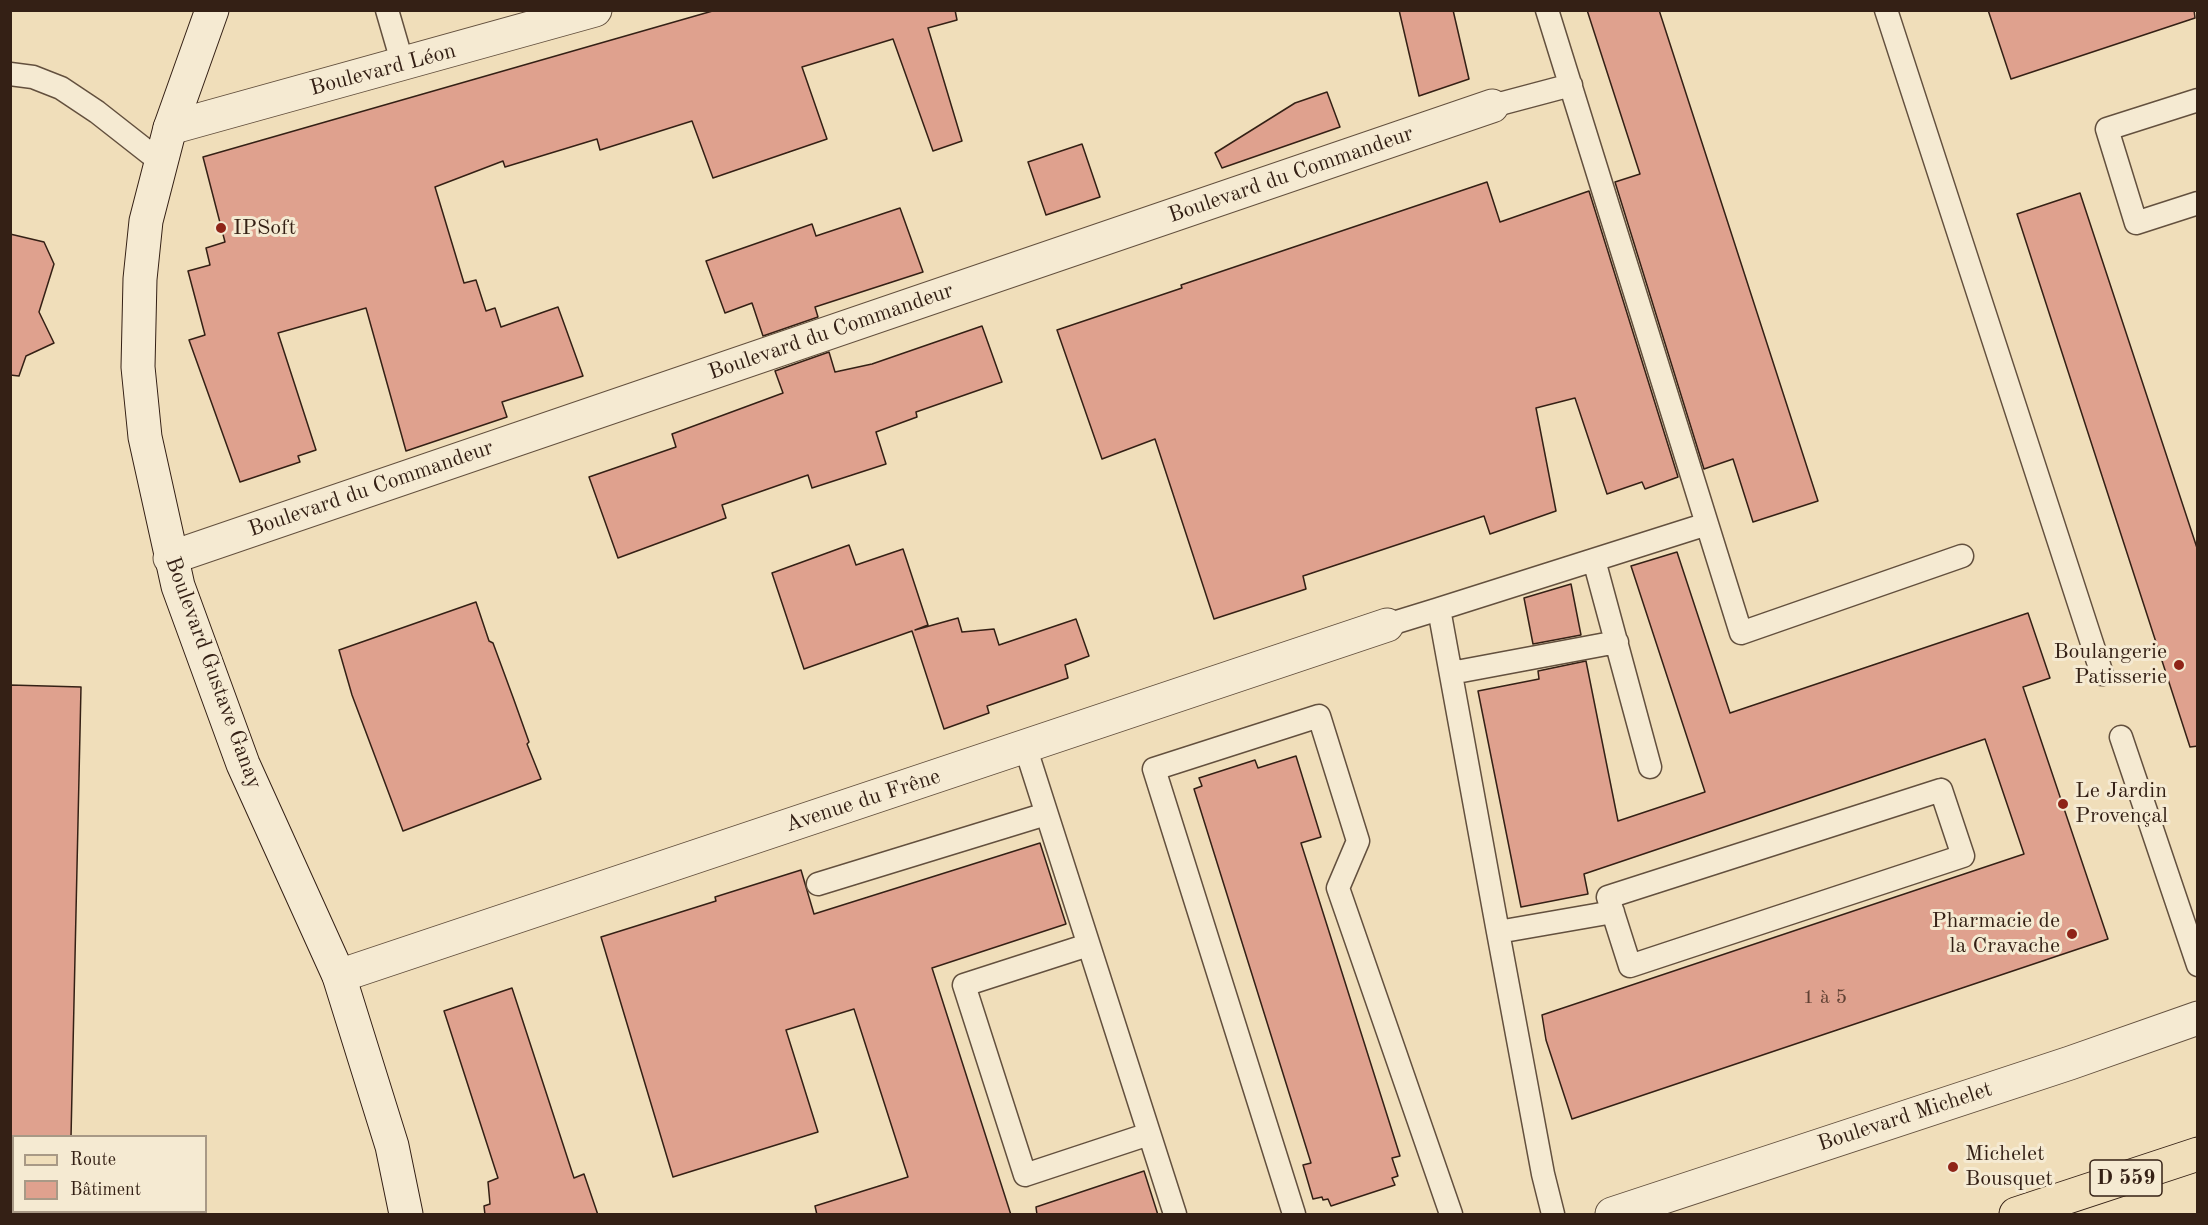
<!DOCTYPE html>
<html>
<head>
<meta charset="utf-8">
<style>
  body { margin:0 }
  #map { position:relative; width:2208px; height:1225px; overflow:hidden; background:#f0deba; font-family:"Old Standard TT",serif }
  canvas { display:block }
  .frame { position:absolute; inset:0; border:12px solid #342015; pointer-events:none }
  .legend { position:absolute; left:12px; top:1135px; width:195px; height:78px; box-sizing:border-box; background:#f5ead2; border:2px solid #a89986; margin:0; padding:8px 10px; list-style:none; font-size:18px; color:#342015 }
  .legend li { display:flex; align-items:center; gap:12px; height:30px }
  .legend b { width:30px; border:2px solid #a89986 }
</style>
</head>
<body>
<div id="map">
<canvas width="2208" height="1225"></canvas>
<div class="frame"></div>
<ul class="legend">
<li><b style="height:8px;background:#f0deba"></b>Route</li>
<li><b style="height:16px;background:#dfa18e"></b>Bâtiment</li>
</ul>
</div>
<script>
const c = document.querySelector('canvas').getContext('2d');
c.lineJoin = 'round';
function paint(path, color) { c.fillStyle = color; c.fill(path, 'evenodd'); }
const poly = rows => new Path2D(rows.map(r => 'M' + r).join(''));
function stroke(path, color, width, dash) { c.strokeStyle = color; c.lineWidth = width; c.lineCap = dash ? 'butt' : 'round'; c.setLineDash(dash || []); c.stroke(path); }
function label(font, color, halo, rows, align = 'center') {
  c.font = font + ' "Old Standard TT",serif'; c.lineWidth = 6; c.setLineDash([]); c.textBaseline = 'middle'; c.strokeStyle = halo; c.fillStyle = color; for (const [text, x, y, turn = 0] of rows) {
    c.save(); c.translate(x, y); c.rotate((+turn || 0) * Math.PI / 180); c.textAlign = isNaN(turn) ? turn : align; if (halo) c.strokeText(text, 0, 0); c.fillText(text, 0, 0); c.restore();
  }
}
const building = poly([
  [716,10,955,10,957,20,928,28,962,141,933,151,893,39,802,67,827,139,713,178,692,121,600,150,597,139,505,167,503,161,435,187,464,283,476,280,486,311,495,308,501,327,558,307,583,376,502,402,507,417,406,451,366,308,278,333,316,450,298,456,300,462,240,482,189,340,205,335,188,271,210,265,206,248,225,242,203,157,716,10],
  [1399,10,1453,10,1469,79,1419,96,1399,10],
  [1587,10,1659,10,1818,501,1753,522,1733,459,1704,469,1615,182,1640,174,1587,10],
  [1988,10,2194,10,2195,18,2011,79,1988,10],
  [1327,92,1340,127,1222,168,1215,153,1295,103,1327,92],
  [1082,144,1100,197,1046,215,1028,162,1082,144],
  [1487,182,1500,222,1589,191,1678,477,1645,489,1642,482,1607,494,1575,398,1536,408,1556,511,1490,534,1484,516,1303,576,1306,589,1214,619,1155,439,1102,459,1057,330,1182,288,1181,285,1487,182],
  [2080,193,2198,551,2198,746,2190,747,2017,214,2080,193],
  [900,208,923,272,815,307,818,317,763,336,752,303,725,313,706,261,812,224,816,236,900,208],
  [10,234,44,242,54,264,39,312,54,343,26,356,19,376,10,375,10,234],
  [982,326,1002,382,916,412,917,417,876,432,886,464,812,488,808,475,722,505,726,518,618,558,589,477,676,447,672,434,783,393,775,371,829,352,835,372,872,364,982,326],
  [849,545,856,565,903,549,928,625,915,630,958,618,962,632,994,629,999,645,1076,619,1089,656,1065,665,1068,678,987,706,989,713,944,729,912,631,804,669,772,573,849,545],
  [1677,552,1730,713,2028,613,2050,678,2023,687,2108,939,1572,1119,1546,1040,1542,1015,2024,854,1985,739,1584,874,1588,894,1521,907,1478,691,1539,679,1538,671,1586,661,1618,821,1705,792,1631,566,1677,552],
  [1571,584,1581,635,1533,644,1524,598,1571,584],
  [476,602,489,641,493,643,514,700,529,742,527,744,541,779,403,831,352,695,339,650,476,602],
  [10,685,81,687,71,1137,10,1137,10,685],
  [1296,756,1321,837,1301,843,1400,1156,1392,1158,1398,1176,1392,1178,1395,1185,1331,1206,1328,1199,1323,1200,1322,1197,1313,1199,1303,1165,1311,1163,1194,789,1202,786,1199,778,1255,760,1258,768,1296,756],
  [1040,843,1066,924,932,968,1011,1215,817,1215,815,1206,908,1177,854,1009,786,1030,818,1132,673,1177,601,937,716,901,715,897,801,870,814,914,1040,843],
  [512,988,574,1178,584,1174,598,1215,485,1215,484,1206,490,1204,488,1182,498,1178,444,1011,512,988],
  [1144,1171,1158,1215,1037,1215,1036,1207,1144,1171]
]);
paint(building, '#dfa18e');
stroke(building, '#342015', 1.5);
const lane = poly([
  [387,10,403,65],
  [1547,10,1707,524],
  [1886,10,2102,674],
  [10,74,33,77,61,88,97,112,162,163],
  [2198,100,2107,129,2136,223,2198,203],
  [1492,106,1571,85],
  [1594,560,1650,767],
  [1439,609,1707,524,1741,633,1962,556],
  [1387,625,1439,609,1498,932],
  [1451,673,1617,642],
  [2121,737,2198,965],
  [1025,746,1175,1214],
  [1941,790,1963,856,1630,966,1608,897,1941,790],
  [818,884,1046,814],
  [1088,945,964,985,1025,1175,1149,1134],
  [1294,1214,1154,769,1319,716,1358,841,1338,888,1451,1214],
  [1553,1214,1543,1174,1498,932,1613,912]
]);
const street = poly([
  [170,128,595,10],
  [170,558,1492,106],
  [339,976,1387,625],
  [1612,1214,2070,1063,2198,1018]
]);
const secondary = poly([
  [212,10,170,128,146,221,140,279,138,367,145,437,178,586,243,764,339,976,392,1146,406,1214]
]);
const primary = poly([
  [2016,1214,2198,1154]
]);
stroke(lane, '#63503e', 25);
stroke(street, '#63503e', 35);
stroke(secondary, '#342015', 35);
stroke(primary, '#342015', 35);
stroke(lane, '#f5ead2', 22);
stroke(street, '#f5ead2', 33);
stroke(secondary, '#f5ead2', 33);
stroke(primary, '#f0deba', 33);
for (const [x, y, r, color] of [
  [221,228,6,"#8f2418"],
  [2179,665,6,"#8f2418"],
  [2063,804,6,"#8f2418"],
  [2072,934,6,"#8f2418"],
  [1953,1167,6,"#8f2418"]
]) { const dot = new Path2D(); dot.arc(x, y, r, 0, 2 * Math.PI); c.fillStyle = color; c.fill(dot); stroke(dot, '#f5ead2', 2); }
label('20px', '#5f4033', null, [
  ["1 à 5",1825,998]
]);
for (const [x, y, w] of [
  [2126,1178,72]
]) { const box = new Path2D(); box.roundRect(x - w / 2, y - 18, w, 36, 4.5); c.fillStyle = '#f5ead2'; c.fill(box); stroke(box, '#342015', 1.5); }
label('bold 21px', '#342015', null, [
  ["D 559",2126,1178]
]);
label('22px', '#342015', '#f5ead2', [
  ["Boulevard Léon",383,70,-15],
  ["Boulevard du Commandeur",1291,175,-19],
  ["Boulevard du Commandeur",831,332,-19],
  ["Boulevard du Commandeur",371,489,-19],
  ["Boulevard Gustave Ganay",213,673,70],
  ["Avenue du Frêne",863,801,-18],
  ["Boulevard Michelet",1905,1117,-18]
]);
label('22px', '#342015', '#f5ead2', [
  ["IPSoft",233,228],
  ["Boulangerie",2167,652,"right"],
  ["Patisserie",2167,677,"right"],
  ["Le Jardin",2075,791],
  ["Provençal",2075,816],
  ["Pharmacie de",2060,921,"right"],
  ["la Cravache",2060,946,"right"],
  ["Michelet",1965,1154],
  ["Bousquet",1965,1179]
], 'left');
</script>
</body>
</html>
